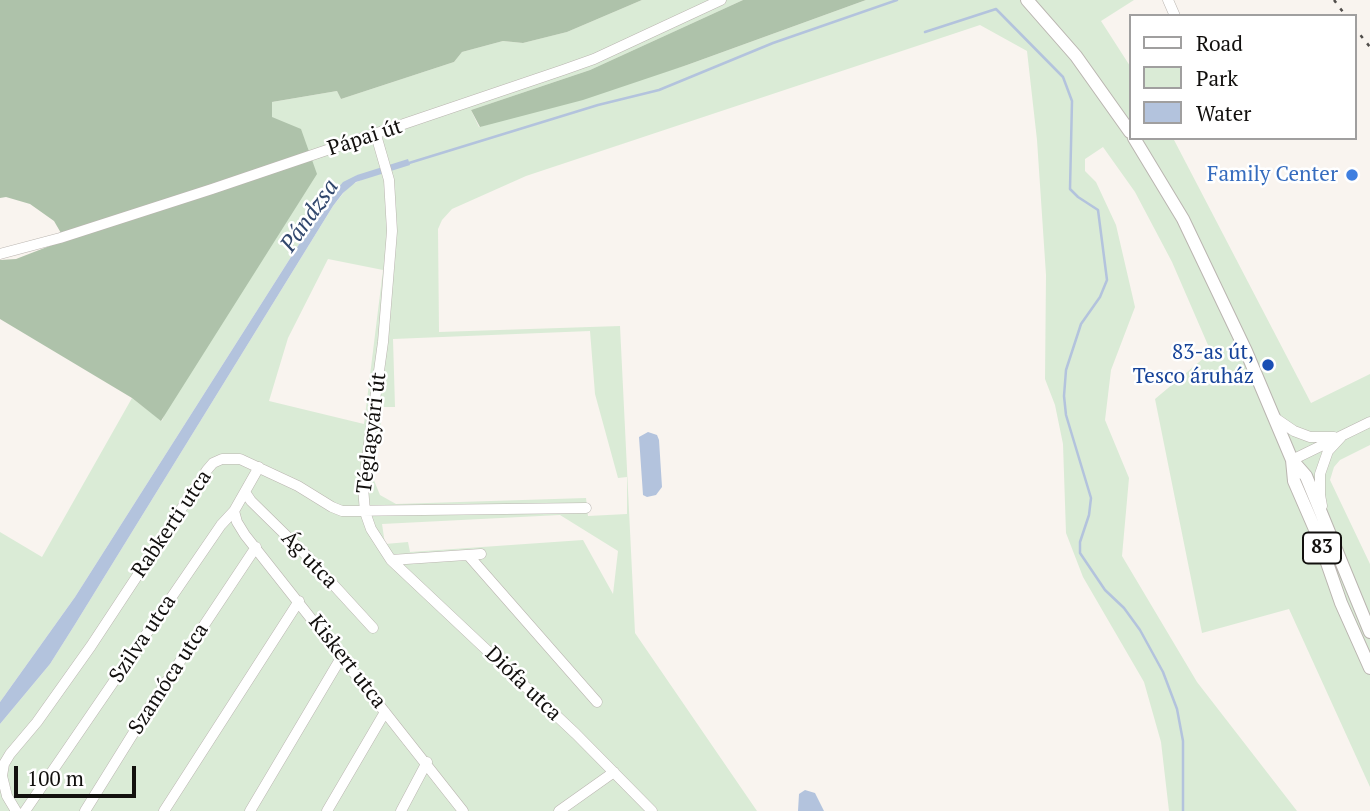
<!DOCTYPE html>
<html>
<head>
<meta charset="utf-8">
<style>
  body { margin:0 }
  #map { position:relative; width:1370px; height:811px; overflow:hidden; background:#f9f4ef; font-family:"PT Serif",serif }
  canvas { display:block }
  .legend { position:absolute; left:1129px; top:14px; width:228px; height:126px; box-sizing:border-box; background:#fff; border:2px solid #a09f9f; margin:0; padding:9px 12px; list-style:none; font-size:21px; color:#12100e }
  .legend li { display:flex; align-items:center; gap:14px; height:35px }
  .legend b { width:35px; border:2px solid #a09f9f }
  .scale { position:absolute; left:14px; top:766px; width:122px; height:32px; box-sizing:border-box; border:4px solid #12100e; border-top:0; padding-left:9px; font-size:21px; line-height:24px; white-space:nowrap; color:#12100e; -webkit-text-stroke:5px #fff; paint-order:stroke }
</style>
</head>
<body>
<div id="map">
<canvas width="1370" height="811"></canvas>
<ul class="legend">
<li><b style="height:9px;background:#fff"></b>Road</li>
<li><b style="height:19px;background:#daebd6"></b>Park</li>
<li><b style="height:19px;background:#b3c3dd"></b>Water</li>
</ul>
<div class="scale">100 m</div>
</div>
<script>
const c = document.querySelector('canvas').getContext('2d');
c.lineJoin = 'round';
function paint(path, color) { c.fillStyle = color; c.fill(path, 'evenodd'); }
const poly = rows => new Path2D(rows.map(r => 'M' + r).join(''));
function stroke(path, color, width, dash) { c.strokeStyle = color; c.lineWidth = width; c.lineCap = dash ? 'butt' : 'round'; c.setLineDash(dash || []); c.stroke(path); }
function label(font, color, halo, rows, align = 'center') {
  c.font = font + ' "PT Serif",serif'; c.lineWidth = 5; c.setLineDash([]); c.textBaseline = 'middle'; c.strokeStyle = halo; c.fillStyle = color; for (const [text, x, y, turn = 0] of rows) {
    c.save(); c.translate(x, y); c.rotate((+turn || 0) * Math.PI / 180); c.textAlign = isNaN(turn) ? turn : align; if (halo) c.strokeText(text, 0, 0); c.fillText(text, 0, 0); c.restore();
  }
}
paint(poly([
  [642,0,743,0,590,70,471,110,479,127,687,65,866,0,1134,0,1101,21,1130,66,1130,138,1173,138,1311,403,1370,374,1370,445,1340,460,1334,467,1330,480,1370,564,1370,787,1289,609,1202,633,1155,399,1211,352,1172,262,1135,192,1103,147,1085,159,1085,171,1096,182,1116,225,1135,307,1111,370,1105,420,1129,478,1122,556,1197,682,1297,811,1169,811,1161,742,1144,682,1083,577,1066,533,1063,444,1055,405,1045,379,1046,275,1037,140,1027,51,980,25,526,176,452,209,442,220,438,229,439,332,620,326,635,633,757,811,0,811,0,724,50,664,74,626,333,206,349,186,363,179,357,175,332,195,324,205,75,597,0,702,0,532,42,557,132,398,162,421,272,117,272,102,337,91,341,99,454,62,462,52,503,41,523,43,567,32],
  [328,259,383,270,364,424,269,401,288,338],
  [590,331,595,394,618,478,627,477,627,514,588,516,586,498,396,504,380,495,373,478,383,407,395,407,393,339],
  [560,515,618,551,613,594,583,540,410,552,408,542,385,544,382,524]
]), '#daebd6');
paint(poly([
  [0,0,642,0,567,32,523,43,503,41,462,52,454,62,341,99,337,91,272,102,272,117,301,129,317,174,161,421,132,398,0,319,0,260,16,259,65,240,54,221,30,204,6,197,0,198],
  [743,0,866,0,687,65,583,100,480,127,471,110,590,70]
]), '#aec2aa');
paint(poly([
  [408,159,410,165,356,182,343,193,333,206,74,626,50,664,0,724,0,702,75,597,324,205,343,182,357,175],
  [648,432,657,435,659,440,662,487,656,495,647,497,643,495,639,437],
  [805,790,815,793,824,811,798,811,799,794]
]), '#b3c3dd');
stroke(poly([
  [925,32,996,9,1063,77,1072,101,1070,189,1078,197,1098,210,1107,280,1100,297,1081,324,1066,370,1064,396,1066,415,1091,498,1089,515,1080,542,1080,553,1105,590,1124,608,1140,630,1163,672,1177,709,1183,741,1183,811],
  [409,163,598,105,659,90,773,43,897,0]
]), '#b3c3dd', 2.5);
const minor = poly([
  [1168,0,1175,16],
  [376,135,389,180,392,231,383,342,363,487,365,512,371,529,391,560,576,734,652,811],
  [0,254,60,238,212,189,563,70,594,59,721,0],
  [1275,418,1294,431,1310,437,1334,437],
  [1292,460,1370,422],
  [245,492,251,501,308,557,373,628],
  [1322,506,1320,495,1320,474,1328,451,1341,437],
  [234,511,237,522,245,535,463,811],
  [468,555,597,702],
  [391,560,481,554],
  [16,811,7,796,2,776,4,764,10,754,37,722,91,646,207,470,213,463,222,459,240,459,298,486,332,507,342,511,586,508],
  [25,811,221,525,234,511,259,467],
  [85,811,149,708,256,547],
  [164,811,299,601],
  [250,811,342,656],
  [327,811,385,712],
  [401,811,427,762],
  [559,811,614,772]
]);
const major = poly([
  [1027,0,1076,56,1130,132],
  [1134,138,1183,219,1246,351,1292,460,1294,481,1317,534,1341,603,1370,668],
  [1292,460,1306,476,1370,632]
]);
stroke(minor, '#bab5b0', 11);
stroke(major, '#bab5b0', 14);
stroke(minor, '#fff', 10);
stroke(major, '#fff', 12);
stroke(poly([
  [1334,0,1346,16],
  [1354,27,1370,47]
]), '#514e4b', 2.5, [3.5, 7]);
for (const [x, y, r, color] of [
  [1352,175,7,"#3f7fe0"],
  [1268,365,7,"#1a4fb4"]
]) { const dot = new Path2D(); dot.arc(x, y, r, 0, 2 * Math.PI); c.fillStyle = color; c.fill(dot); stroke(dot, '#fff', 2.5); }
for (const [x, y, w] of [
  [1322,548,38]
]) { const box = new Path2D(); box.roundRect(x - w / 2, y - 15.5, w, 31, 5); c.fillStyle = '#fff'; c.fill(box); stroke(box, '#12100e', 2); }
label('bold 19px', '#12100e', null, [
  ["83",1322,548]
]);
label('21px', '#12100e', '#fff', [
  ["Pápai út",365,138,-18],
  ["Téglagyári út",372,433,-83],
  ["Rabkerti utca",172,524,-56],
  ["Ág utca",309,560,46],
  ["Szilva utca",143,639,-56],
  ["Kiskert utca",347,662,52],
  ["Szamóca utca",169,679,-57],
  ["Diófa utca",523,684,44]
]);
label('21px', '#366cbe', '#fff', [
  ["Family Center",1338,175]
], 'right');
label('21px', '#164399', '#fff', [
  ["83-as út,",1254,353],
  ["Tesco áruház",1254,377]
], 'right');
label('italic 23px', '#31476d', '#fff', [
  ["Pándzsa",310,216,-55]
]);
</script>
</body>
</html>
